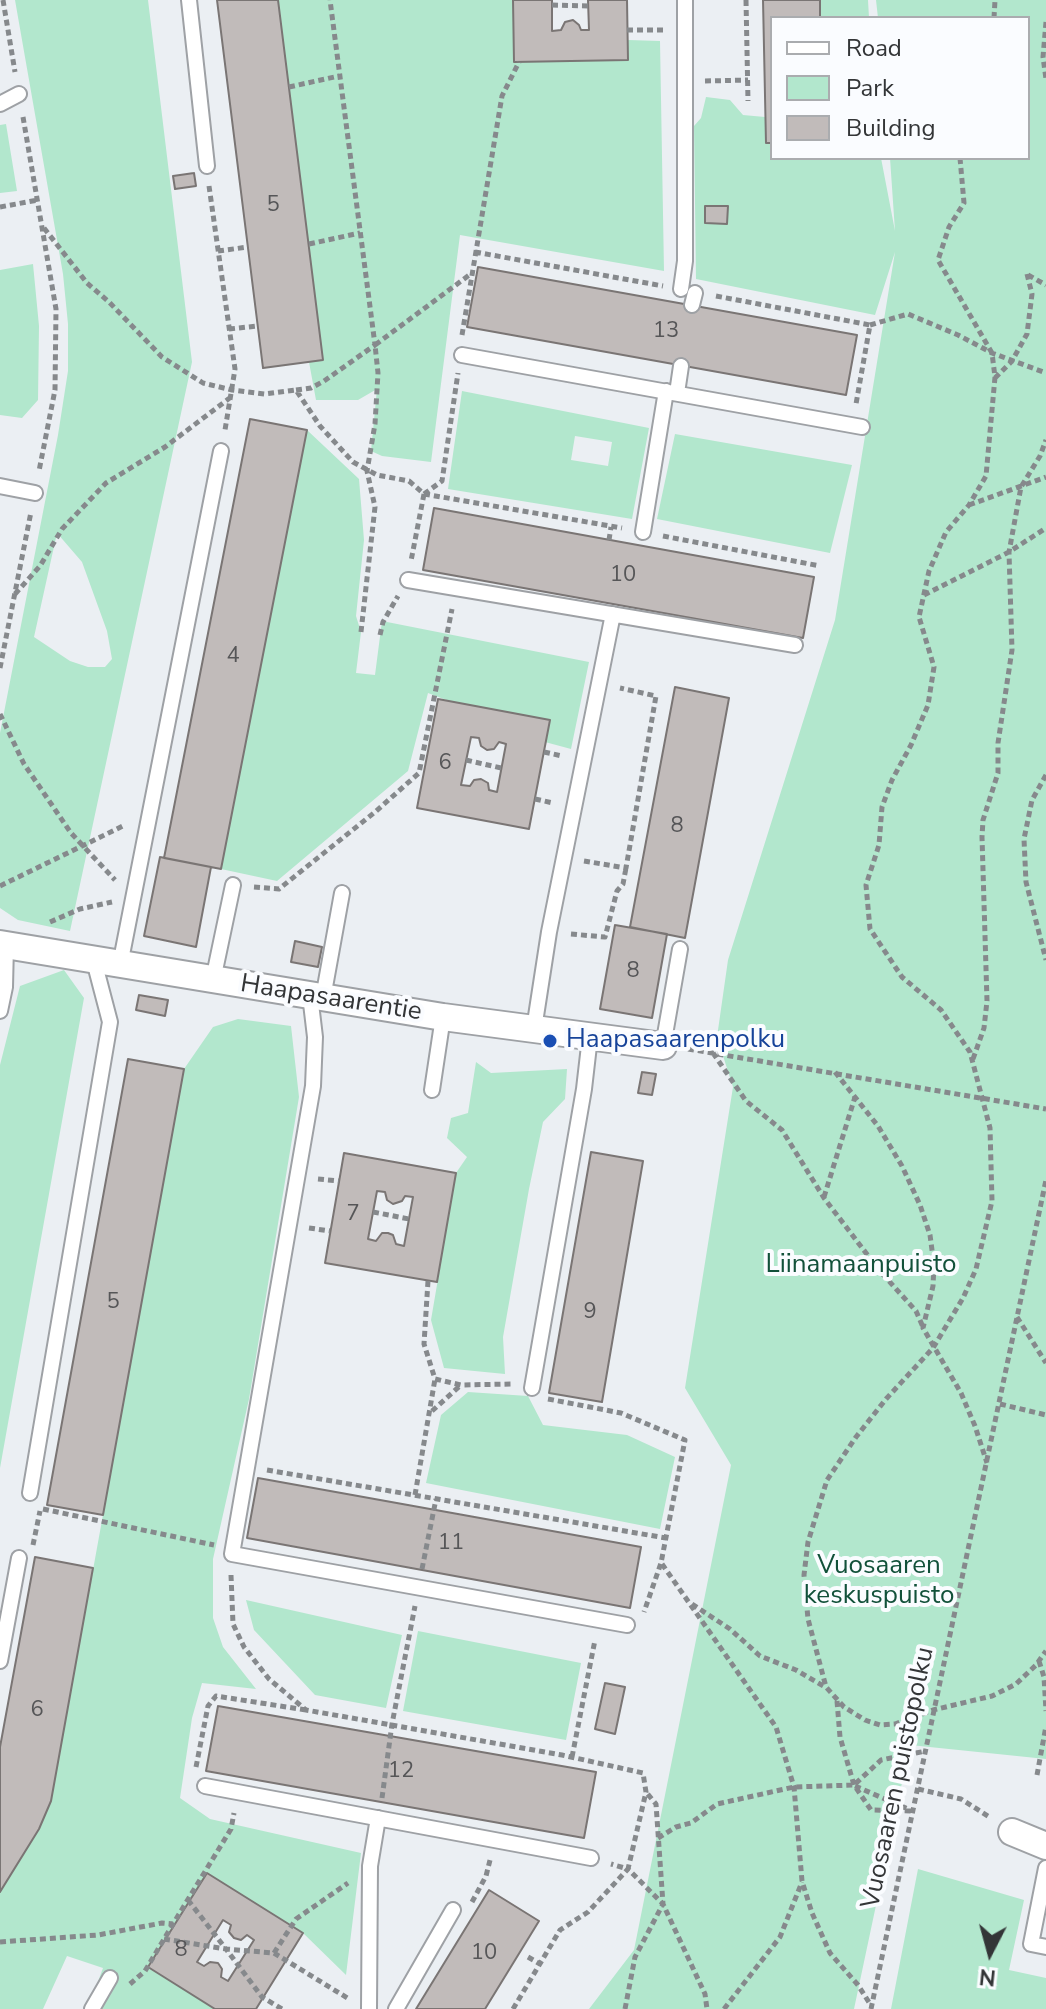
<!DOCTYPE html>
<html>
<head>
<meta charset="utf-8">
<style>
  body { margin:0 }
  #map { position:relative; width:1046px; height:2009px; overflow:hidden; background:#ebeff3; font-family:"Nunito Sans",sans-serif }
  canvas { display:block }
  .legend { position:absolute; left:770px; top:16px; width:260px; height:144px; box-sizing:border-box; background:#fafcff; border:2px solid #aaacaf; margin:0; padding:10px 14px; list-style:none; font-size:24px; color:#333537 }
  .legend li { display:flex; align-items:center; gap:16px; height:40px }
  .legend b { width:40px; border:2px solid #aaacaf }
  .north { position:absolute; left:950px; top:1913px; width:80px; height:80px; -webkit-text-stroke:6px #fafcff; paint-order:stroke; rotate:186deg; font-size:22px; font-weight:700; line-height:32px; text-align:center; color:#333537 }
  .north::after { content:''; display:block; margin:auto; width:28px; height:36px; background:#333537; clip-path:polygon(50% 0,100% 100%,50% 72%,0 100%) }
</style>
</head>
<body>
<div id="map">
<canvas width="1046" height="2009"></canvas>
<ul class="legend">
<li><b style="height:10px;background:#fff"></b>Road</li>
<li><b style="height:22px;background:#b2e7cd"></b>Park</li>
<li><b style="height:22px;background:#c1bbba"></b>Building</li>
</ul>
<div class="north">N</div>
</div>
<script>
const c = document.querySelector('canvas').getContext('2d');
c.lineJoin = 'round';
function paint(path, color) { c.fillStyle = color; c.fill(path, 'evenodd'); }
const poly = rows => new Path2D(rows.map(r => 'M' + r).join(''));
function stroke(path, color, width, dash) { c.strokeStyle = color; c.lineWidth = width; c.lineCap = dash ? 'butt' : 'round'; c.setLineDash(dash || []); c.stroke(path); }
function label(font, color, halo, rows, align = 'center') {
  c.font = font + ' "Nunito Sans",sans-serif'; c.lineWidth = 8; c.setLineDash([]); c.textBaseline = 'middle'; c.strokeStyle = halo; c.fillStyle = color; for (const [text, x, y, turn = 0] of rows) {
    c.save(); c.translate(x, y); c.rotate((+turn || 0) * Math.PI / 180); c.textAlign = isNaN(turn) ? turn : align; if (halo) c.strokeText(text, 0, 0); c.fillText(text, 0, 0); c.restore();
  }
}
paint(poly([
  [15,0,148,0,192,362,70,931,18,920,0,908,0,733,58,435,68,371,68,324,63,274],
  [57,533,82,562,107,631,112,659,105,667,88,667,70,661,34,637],
  [278,0,513,0,515,62,627,60,628,40,660,41,664,271,460,235,431,462,382,456,371,451,377,389,358,400,316,400,309,362,323,360],
  [820,0,868,0,869,18,820,18],
  [876,0,1046,0,1046,1759,910,1745,854,2009,589,2009,634,1950,731,1465,685,1388,733,1087,717,1037,728,960,835,620,895,252,875,315,696,279,694,126,701,118,706,97,730,100,743,115,765,117,766,142,772,143,772,158,881,158,895,231,890,158,1028,158,1028,18,878,18],
  [6,124,17,191,0,193,0,125],
  [33,264,39,326,38,400,22,418,0,415,0,270],
  [462,391,649,428,632,519,448,489],
  [575,436,612,442,608,466,571,460],
  [307,430,359,479,364,540,356,616,361,632,356,673,375,675,382,621,589,662,571,749,545,742,549,720,449,701,428,693,408,771,277,881,221,869],
  [675,434,852,465,830,553,657,519],
  [64,970,84,998,0,1468,0,1065,20,986],
  [238,1019,291,1026,299,1097,249,1399,213,1559,213,1618,223,1647,256,1689,202,1683,192,1718,180,1798,210,1819,361,1853,346,1975,303,1933,207,1873,148,1967,215,2009,88,2009,103,1968,67,1956,43,2009,0,2009,0,1892,39,1829,51,1801,184,1069,213,1027],
  [476,1062,491,1073,567,1069,565,1099,543,1122,529,1189,503,1337,505,1374,444,1368,431,1320,456,1173,467,1157,447,1138,451,1118,468,1113],
  [468,1392,528,1396,543,1425,627,1435,675,1457,660,1529,426,1483,441,1415],
  [246,1600,402,1635,386,1708,315,1695,254,1630],
  [418,1631,581,1663,566,1740,403,1711],
  [918,1869,1024,1900,1009,1970,1046,1978,1046,2009,891,2009]
]), '#b2e7cd');
const building = poly([
  [217,0,278,0,323,360,263,368,217,0],
  [513,0,552,0,552,31,561,30,565,22,573,20,579,25,581,30,589,30,588,0,627,0,628,60,514,62,513,0],
  [763,0,820,0,820,18,772,18,772,143,766,143,763,0],
  [194,173,196,186,175,189,173,176,194,173],
  [705,206,728,206,727,224,705,223,705,206],
  [478,267,857,335,846,395,467,327,478,267],
  [250,419,307,430,221,869,164,858,250,419],
  [434,508,814,577,803,638,423,570,434,508],
  [675,687,729,698,685,938,630,927,675,687],
  [438,699,550,720,529,829,417,808,438,699],
  [471,737,479,738,481,746,487,750,494,749,499,742,506,744,497,792,489,790,488,783,481,779,474,780,470,786,461,785,471,737],
  [160,857,211,867,196,947,144,936,160,857],
  [615,925,667,934,652,1018,600,1009,615,925],
  [295,941,322,947,318,967,291,962,295,941],
  [139,995,168,1000,165,1016,136,1010,139,995],
  [128,1059,184,1069,103,1515,47,1505,128,1059],
  [642,1072,656,1074,652,1095,638,1093,642,1072],
  [591,1152,643,1161,602,1402,549,1393,591,1152],
  [344,1153,456,1173,437,1282,325,1263,344,1153],
  [377,1191,385,1192,387,1200,393,1204,402,1201,405,1196,413,1197,404,1246,396,1244,393,1235,388,1233,382,1233,376,1241,368,1239,377,1191],
  [258,1478,641,1547,630,1608,247,1538,258,1478],
  [35,1557,93,1568,51,1801,39,1829,0,1892,0,1747,35,1557],
  [605,1683,625,1687,615,1734,595,1729,605,1683],
  [218,1706,596,1772,584,1838,206,1771,218,1706],
  [207,1873,303,1933,256,2009,215,2009,148,1967,207,1873],
  [223,1920,231,1925,229,1932,234,1938,241,1940,247,1935,254,1940,228,1981,221,1977,222,1969,218,1963,210,1962,204,1966,197,1962,223,1920],
  [489,1890,539,1921,485,2009,416,2009,489,1890]
]);
paint(building, '#c1bbba');
stroke(building, '#7a7574', 2);
const service = poly([
  [189,0,207,166],
  [0,104,19,94],
  [681,289,685,261,685,0],
  [692,305,695,293],
  [462,355,862,427],
  [677,393,681,366],
  [0,486,35,493],
  [643,532,666,391],
  [408,580,795,645],
  [120,965,221,451],
  [213,980,233,885],
  [310,995,315,1037,313,1086,232,1554,627,1625],
  [323,998,342,893],
  [0,1011,5,987,6,945],
  [534,1029,549,932,613,614],
  [663,1046,680,949],
  [432,1090,443,1017],
  [532,1388,584,1089,590,1037],
  [30,1493,110,1022,94,961],
  [0,1661,19,1558],
  [205,1786,591,1858],
  [1046,1868,1031,1944,1046,1947],
  [92,2009,110,1978],
  [369,2009,370,1866,378,1818],
  [396,2009,453,1910]
]);
const minor = poly([
  [0,944,443,1017,663,1046],
  [1012,1832,1046,1846]
]);
stroke(service, '#9ea1a5', 18);
stroke(minor, '#9ea1a5', 30);
stroke(poly([
  [3,0,15,72],
  [746,0,748,101],
  [552,5,588,6],
  [994,18,995,0],
  [1046,22,1043,57,1046,79],
  [627,30,666,30],
  [705,81,748,80],
  [289,87,339,76],
  [23,117,56,309,55,390,39,471],
  [960,158,964,203,949,227,938,260,992,353,995,377,986,476,969,505,946,532,929,571,919,617,934,667,928,705,911,745,892,780,882,807,879,845,866,885,870,929,902,977,941,1010,970,1052,990,1128,992,1201,976,1269,963,1298,933,1348,886,1399,856,1437,827,1480,808,1542,804,1575,808,1619,826,1687,844,1707,865,1720,880,1725,895,1724,933,1710,992,1696,1016,1684,1036,1665,1046,1651],
  [209,186,235,369,225,430],
  [0,207,38,200],
  [44,228,87,283,109,302,162,357,203,383,232,390,265,394,296,390,320,426,353,462,377,475,409,481,424,494,411,561],
  [309,244,360,233],
  [218,251,248,247],
  [475,252,663,286],
  [1028,275,1046,285],
  [716,296,870,325,856,404],
  [870,325,908,314,958,335,992,353,1046,373],
  [229,329,258,326],
  [462,335,502,96,519,62],
  [995,378,1012,361,1027,334,1032,294,1027,274],
  [296,390,311,388,324,381,375,345,330,0],
  [424,494,442,481,458,373],
  [424,494,622,528],
  [969,505,1046,477],
  [663,536,820,566],
  [609,540,611,527],
  [15,594,40,566,62,529,106,483,165,447,231,397],
  [924,595,1009,552,1046,528],
  [361,632,375,507,367,471,375,424,378,373,375,345,472,273],
  [380,635,383,622,398,596],
  [0,668,31,512],
  [0,714,24,764,71,833,115,880],
  [544,752,562,756],
  [466,760,501,768],
  [1046,775,1032,800,1024,839,1026,882,1046,960],
  [535,799,553,803],
  [584,861,626,868,656,696,620,688],
  [0,886,125,825],
  [254,887,279,889,375,812,419,773,452,609],
  [50,922,80,909,112,902],
  [571,934,605,937,617,891,623,884,626,868],
  [688,1049,1046,1109],
  [713,1053,746,1101,782,1130,824,1198,879,1270,916,1311,923,1327],
  [973,1059,984,1028,987,1001,982,837,983,820,998,773,998,743,1012,650,1009,552,1021,487,1040,456,1046,440],
  [835,1072,878,1126,902,1166,920,1205,930,1235,934,1265,933,1286,923,1328,961,1393,975,1426,987,1463],
  [318,1179,339,1181],
  [824,1197,855,1097],
  [373,1212,409,1219],
  [309,1228,330,1231],
  [428,1281,424,1344,435,1379,461,1385,511,1384],
  [1017,1317,1046,1363],
  [548,1399,621,1413,685,1440,661,1563,644,1612],
  [1000,1404,1046,1415],
  [432,1411,461,1385],
  [267,1470,666,1538],
  [415,1495,435,1379],
  [43,1509,214,1545],
  [33,1545,40,1511],
  [662,1564,776,1727,794,1787,802,1881,812,1913,830,1953,858,1985,872,2007],
  [422,1569,436,1499],
  [231,1575,233,1624,244,1647,269,1679,306,1710,562,1755,643,1773,646,1792,628,1869,611,1864],
  [692,1604,730,1629,760,1656,796,1670,825,1687],
  [1039,1661,1044,1677,1046,1711],
  [837,1701,840,1737,854,1785,871,1810,914,1811],
  [572,1757,595,1640],
  [196,1767,208,1706,216,1696,306,1710],
  [1037,1775,1046,1726],
  [855,1786,908,1809],
  [918,1789,961,1799,991,1818],
  [382,1798,392,1724,415,1606],
  [658,1838,676,1827,691,1823,717,1804,794,1787,854,1785,881,1760,926,1751],
  [188,1900,226,1949,274,1953,349,1999],
  [472,1902,486,1876,490,1860],
  [164,1939,226,1949,262,1997,282,2009],
  [0,1942,98,1935,162,1923,173,1924,231,1829,234,1813],
  [274,1953,296,1919,348,1883],
  [528,1957,540,1964],
  [130,1984,145,1971,173,1924],
  [513,2009,560,1930,588,1912,628,1869,663,1904,705,1994,707,2009],
  [625,2009,635,1957,663,1904,656,1804,646,1792],
  [724,2009,780,1937,802,1882],
  [871,2009,1046,1180]
]), '#86898c', 5, [6, 4]);
stroke(service, '#fff', 14);
stroke(minor, '#fff', 26);
for (const [x, y, r, color] of [
  [550,1041,8,"#1a4fb4"]
]) { const dot = new Path2D(); dot.arc(x, y, r, 0, 2 * Math.PI); c.fillStyle = color; c.fill(dot); stroke(dot, '#fafcff', 3); }
label('22px', '#565658', null, [
  ["5",273,206],
  ["13",666,332],
  ["10",623,576],
  ["4",233,657],
  ["6",445,764],
  ["8",677,827],
  ["8",633,972],
  ["7",353,1215],
  ["5",113,1303],
  ["9",590,1313],
  ["11",451,1544],
  ["6",37,1711],
  ["12",401,1772],
  ["8",181,1951],
  ["10",484,1954]
]);
label('26px', '#333537', '#fafcff', [
  ["Haapasaarentie",331,999,9],
  ["Vuosaaren puistopolku",899,1778,-78]
]);
label('26px', '#164399', '#fafcff', [
  ["Haapasaarenpolku",566,1041]
], 'left');
label('26px', '#12513a', '#fafcff', [
  ["Liinamaanpuisto",861,1266],
  ["Vuosaaren",879,1567],
  ["keskuspuisto",879,1597]
]);
</script>
</body>
</html>
